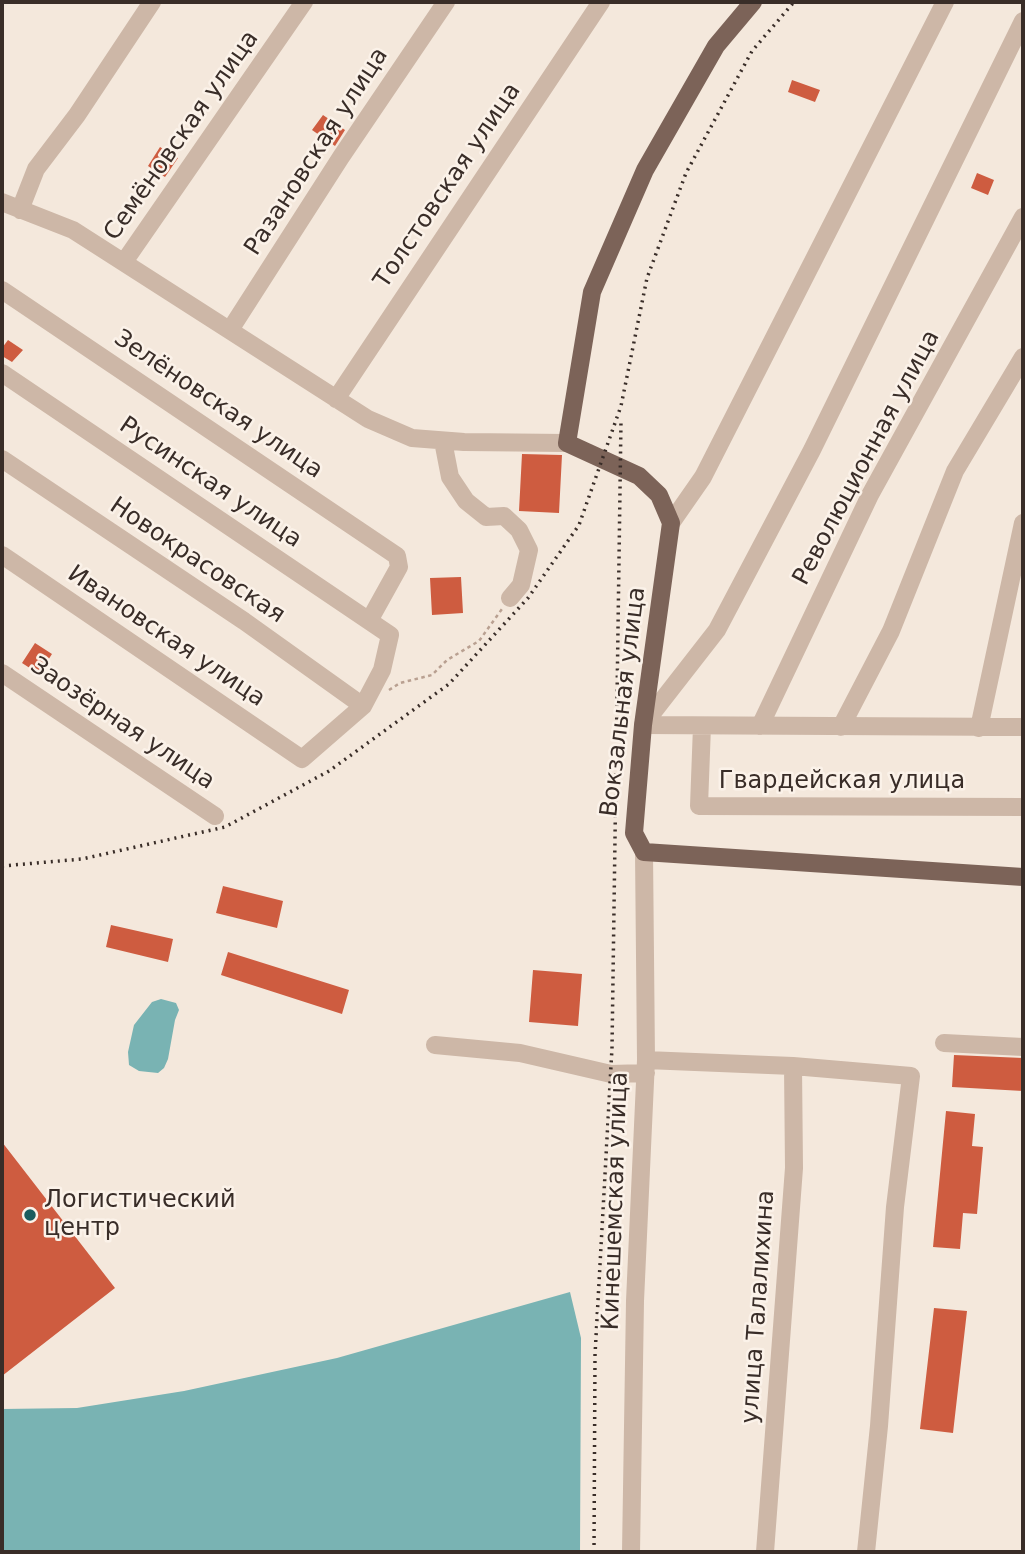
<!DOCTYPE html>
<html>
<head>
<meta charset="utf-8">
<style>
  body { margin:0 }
  #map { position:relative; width:1025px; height:1554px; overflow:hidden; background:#f4e8dc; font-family:"DejaVu Sans",sans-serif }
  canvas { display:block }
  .frame { position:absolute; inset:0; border:4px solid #392d28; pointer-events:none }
</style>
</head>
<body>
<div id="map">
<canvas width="1025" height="1554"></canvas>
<div class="frame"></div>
</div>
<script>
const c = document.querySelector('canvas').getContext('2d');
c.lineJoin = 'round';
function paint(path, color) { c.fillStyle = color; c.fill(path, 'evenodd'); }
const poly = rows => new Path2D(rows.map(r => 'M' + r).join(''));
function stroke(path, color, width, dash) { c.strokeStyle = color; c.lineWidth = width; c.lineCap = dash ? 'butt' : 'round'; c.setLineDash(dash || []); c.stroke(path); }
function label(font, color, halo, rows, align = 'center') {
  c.font = font + ' "DejaVu Sans",sans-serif'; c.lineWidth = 5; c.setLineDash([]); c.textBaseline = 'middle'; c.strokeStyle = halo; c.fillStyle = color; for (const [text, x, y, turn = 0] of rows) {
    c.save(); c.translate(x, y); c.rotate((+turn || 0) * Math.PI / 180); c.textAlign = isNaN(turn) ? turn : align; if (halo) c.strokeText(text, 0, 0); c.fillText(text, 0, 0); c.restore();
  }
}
paint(poly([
  [161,999,176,1003,179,1010,175,1020,168,1059,164,1068,158,1073,139,1071,129,1065,128,1052,134,1025,152,1002],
  [570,1292,581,1338,580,1552,2,1552,2,1409,77,1408,184,1391,337,1358]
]), '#79b3b3');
paint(poly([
  [792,80,820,90,815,102,788,92],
  [323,115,345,130,335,146,312,130],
  [160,147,178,158,165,177,148,166],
  [977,173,994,180,988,195,971,188],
  [8,340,23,350,12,362,2,356,2,348],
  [522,454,562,455,559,513,519,511],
  [461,577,463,613,432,615,430,578],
  [35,643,52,654,39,674,22,663],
  [223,886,283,901,277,928,216,913],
  [111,925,173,939,168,962,106,947],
  [228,952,349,990,342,1014,221,975],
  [533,970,582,974,578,1026,529,1022],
  [954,1055,1023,1058,1023,1091,952,1087],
  [946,1111,975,1114,972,1146,983,1147,977,1214,963,1213,960,1249,933,1247],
  [2,1142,115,1288,2,1376],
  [934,1308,967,1311,953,1433,920,1429]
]), '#ce5c40');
stroke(poly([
  [389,690,400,683,432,675,447,660,479,641,502,609]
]), '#b9a091', 2.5, [3.5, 3.5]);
stroke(poly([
  [2,202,73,230,368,419,412,438,464,442,567,443],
  [20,210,36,169,77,115,152,2],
  [124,262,304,2],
  [2,290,397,556,399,567,369,621],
  [230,330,341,157,446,2],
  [2,373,390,635,382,670,363,706,302,759,2,555],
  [336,399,601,2],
  [443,441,450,477,466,501,486,517,504,516,519,530,529,550,521,585,510,598],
  [2,459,244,621,363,706],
  [671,523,703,477,945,2],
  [2,673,215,816],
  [643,725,717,630,812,450,1023,21],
  [643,725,1023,727],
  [702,726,699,806,1023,807],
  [760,726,870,495,1023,217],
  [841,727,891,631,955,471,1023,357],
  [979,728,1023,523],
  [944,1043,1023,1047],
  [435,1045,520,1053,611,1074,646,1073],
  [646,1060,793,1066,911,1076,895,1207,879,1426,866,1552],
  [631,1552,635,1301,646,1060,644,852],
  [765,1552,794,1168,793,1066]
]), '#cdb7a7', 18);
stroke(poly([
  [753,2,716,46,645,170,592,292,567,443,639,476,659,495,671,523,643,725,634,833,644,852,1023,877]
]), '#7c6358', 18);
stroke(poly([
  [2,866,82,859,225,827,329,771,449,684,528,598,579,525,621,406,647,278,686,173,752,51,794,2],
  [594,1552,595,1355,612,1048,621,420]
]), '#392d28', 3.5, [2, 5]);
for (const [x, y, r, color] of [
  [30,1215,7,"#1b5c5e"]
]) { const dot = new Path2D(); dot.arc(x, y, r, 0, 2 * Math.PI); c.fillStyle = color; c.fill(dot); stroke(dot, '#fbf2e9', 2.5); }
label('24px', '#392d28', '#fbf2e9', [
  ["Семёновская улица",182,136,-55],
  ["Разановская улица",317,152,-57],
  ["Толстовская улица",448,186,-56],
  ["Зелёновская улица",218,405,34],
  ["Революционная улица",867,458,-62],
  ["Русинская улица",210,483,34],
  ["Новокрасовская",197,561,34],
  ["Ивановская улица",166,637,34],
  ["Вокзальная улица",624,702,-83],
  ["Заозёрная улица",122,724,34],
  ["Гвардейская улица",842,782],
  ["Кинешемская улица",616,1201,-88],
  ["улица Талалихина",759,1307,-86]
]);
label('24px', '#392d28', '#fbf2e9', [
  ["Логистический",44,1201],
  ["центр",44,1229]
], 'left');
</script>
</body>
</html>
